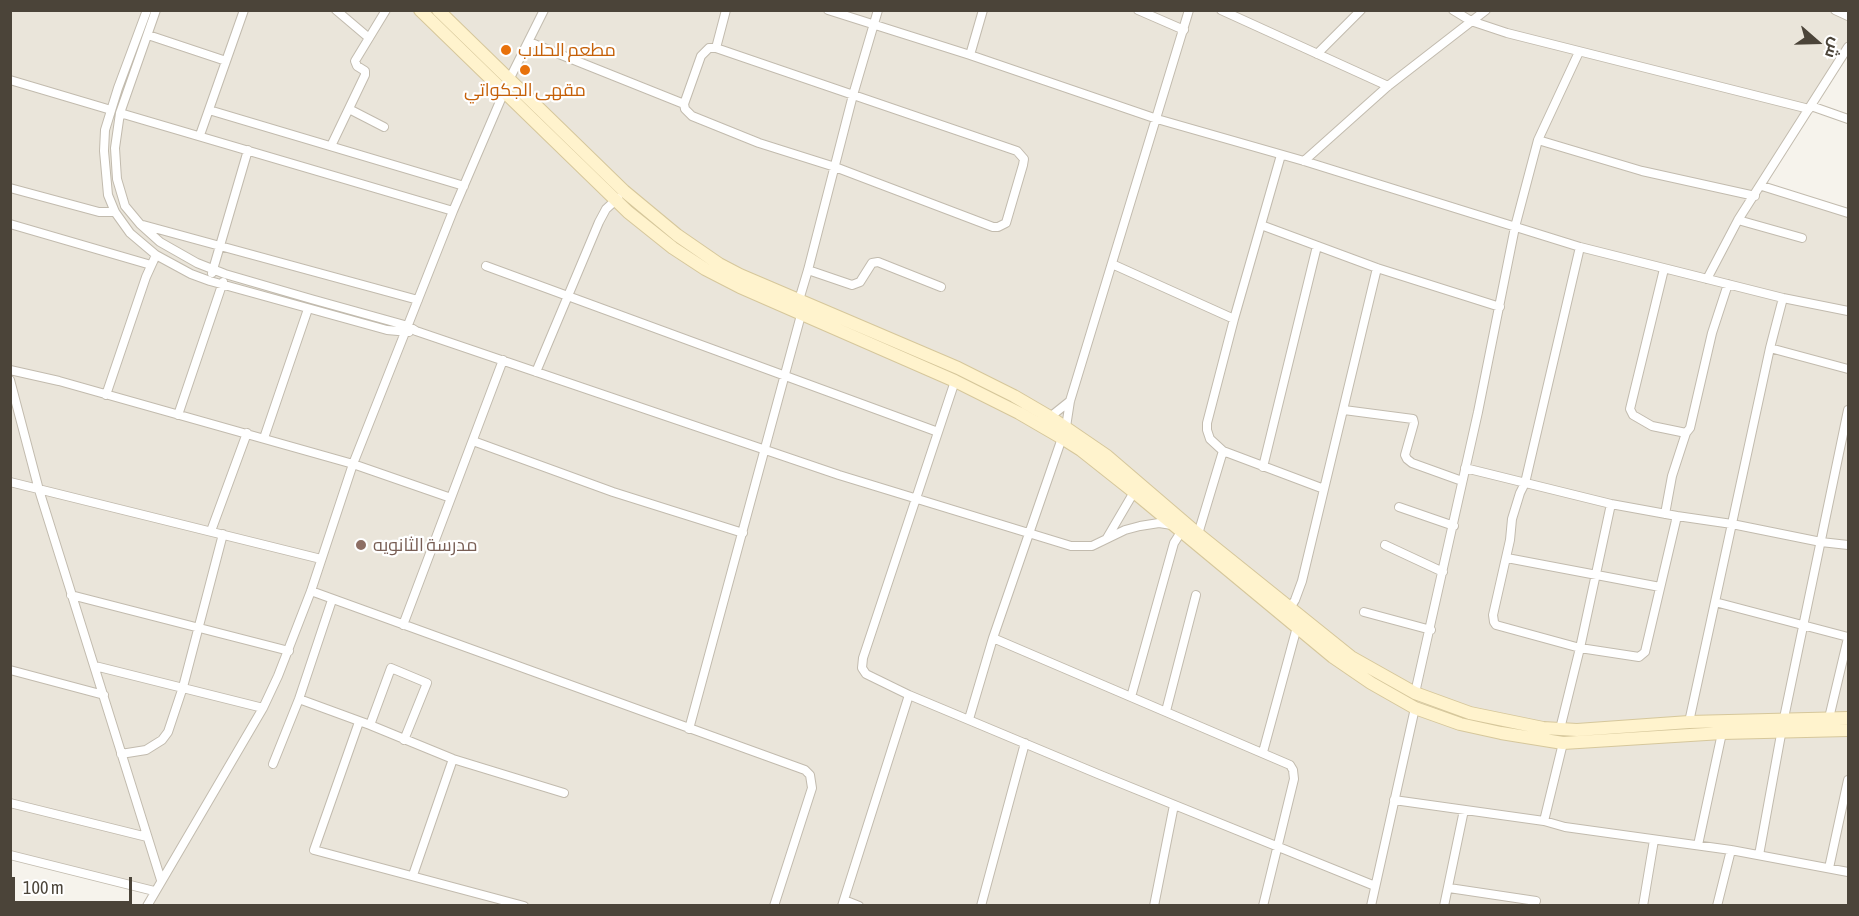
<!DOCTYPE html>
<html>
<head>
<meta charset="utf-8">
<style>
  body { margin:0 }
  #map { position:relative; width:1859px; height:916px; overflow:hidden; background:#f6f3ec; font-family:"Asap Condensed",Cairo,sans-serif }
  canvas { display:block }
  .frame { position:absolute; inset:0; border:12px solid #4b4439; pointer-events:none }
  .north { position:absolute; left:1787px; top:12px; width:60px; height:60px; -webkit-text-stroke:4px #fff; paint-order:stroke; rotate:110deg; font-size:16px; font-weight:700; line-height:24px; text-align:center; color:#4b4439 }
  .north::after { content:''; display:block; margin:auto; width:21px; height:27px; background:#4b4439; clip-path:polygon(50% 0,100% 100%,50% 72%,0 100%) }
  .scale { position:absolute; left:12px; top:877px; width:120px; height:27px; box-sizing:border-box; border:3px solid #4b4439; border-top:0; padding-left:8px; font-size:18px; line-height:21px; white-space:nowrap; color:#4b4439; -webkit-text-stroke:4px #fff; paint-order:stroke }
</style>
</head>
<body>
<div id="map">
<canvas width="1859" height="916"></canvas>
<div class="frame"></div>
<div class="north">ش</div>
<div class="scale">100 m</div>
</div>
<script>
const c = document.querySelector('canvas').getContext('2d');
c.lineJoin = 'round';
function paint(path, color) { c.fillStyle = color; c.fill(path, 'evenodd'); }
const poly = rows => new Path2D(rows.map(r => 'M' + r).join(''));
function stroke(path, color, width, dash) { c.strokeStyle = color; c.lineWidth = width; c.lineCap = dash ? 'butt' : 'round'; c.setLineDash(dash || []); c.stroke(path); }
function label(font, color, halo, rows, align = 'center') {
  c.font = font + ' "Asap Condensed",Cairo,sans-serif'; c.lineWidth = 4.5; c.setLineDash([]); c.textBaseline = 'middle'; c.strokeStyle = halo; c.fillStyle = color; for (const [text, x, y, turn = 0] of rows) {
    c.save(); c.translate(x, y); c.rotate((+turn || 0) * Math.PI / 180); c.textAlign = isNaN(turn) ? turn : align; if (halo) c.strokeText(text, 0, 0); c.fillText(text, 0, 0); c.restore();
  }
}
paint(poly([
  [10,11,1848,11,1848,48,1761,187,1848,216,1848,905,145,906,152,895,11,856]
]), '#eae5da');
const street = poly([
  [147,10,118,88,105,130,104,151,108,195,115,212,130,233,156,255,191,274,210,281,387,330,409,332],
  [156,10,120,113,115,148,117,179,125,206,140,224,160,242,197,263,225,274,311,299,408,326,416,331,839,475,1071,546,1092,546,1125,530,1140,526,1159,523,1172,525],
  [336,10,369,38],
  [828,10,970,55,1157,119,1304,161,1580,247,1783,298,1848,311],
  [1138,10,1184,30],
  [1221,10,1388,86],
  [1453,10,1471,21,1507,33,1809,109],
  [1835,10,1848,16],
  [148,35,226,61],
  [529,42,684,104,685,109,692,116,759,143,835,167,993,227,998,227,1006,223,1023,165,1024,159,1017,151,716,48,709,48,701,56,684,104],
  [716,48,726,10],
  [1317,54,1361,10],
  [970,55,983,10],
  [510,78,544,10],
  [10,80,111,110],
  [1811,106,1848,119],
  [349,109,384,127],
  [209,110,464,186],
  [120,113,453,211],
  [200,135,244,10],
  [1538,140,1642,171,1755,196],
  [331,146,365,75,365,71,357,66,355,61,386,10],
  [1281,155,1234,319,1207,423,1207,430,1210,439,1223,451,1324,489],
  [1304,161,1388,86,1486,10],
  [1762,186,1848,213],
  [10,188,99,212,115,212],
  [1738,220,1802,238],
  [10,224,151,265],
  [143,225,418,300],
  [1261,225,1377,268,1500,307],
  [1580,247,1525,483,1520,493,1512,519,1510,540,1493,615,1494,622,1496,625,1580,648,1639,657,1645,652,1677,516],
  [1112,264,1234,319],
  [486,266,938,432],
  [1664,269,1630,409,1633,415,1652,426,1686,433,1690,428,1712,333,1728,284],
  [808,270,852,285,860,282,872,263,878,262,941,287],
  [212,273,248,150],
  [1707,279,1738,220,1848,47],
  [799,300,808,270,853,95,878,10],
  [1770,348,1848,369],
  [10,370,59,381,353,464,451,498],
  [536,372,599,222,606,209,618,198],
  [10,380,39,490,161,880],
  [955,381,863,658,862,668,866,674,909,695,1098,774,1375,886],
  [106,395,146,277,156,255],
  [1344,410,1413,419,1414,423,1405,455,1407,459,1412,463,1462,481],
  [178,415,223,282],
  [1050,417,1070,401],
  [1066,427,1070,401,1189,10],
  [264,438,308,309],
  [473,441,613,492,743,533],
  [1263,467,1317,246],
  [1465,468,1611,504,1677,516,1732,524,1821,542,1848,545],
  [10,482,321,559],
  [1399,507,1454,526],
  [1665,514,1672,476,1686,433],
  [211,531,247,433],
  [1198,534,1223,451],
  [1107,538,1134,492],
  [1385,545,1443,572],
  [1507,558,1660,587],
  [311,591,805,770,810,775,812,788,774,906],
  [71,595,289,651],
  [1715,602,1848,637],
  [1290,608,1295,600,1302,581,1377,268],
  [1364,612,1431,630],
  [403,625,503,360],
  [993,638,1290,765,1293,770,1294,779,1263,906],
  [95,666,263,708],
  [10,670,104,695],
  [1415,693,1478,412,1515,227,1538,140,1579,52],
  [1131,697,1174,543,1181,532],
  [299,699,370,725,453,759,564,793],
  [1166,711,1196,595],
  [1829,718,1848,638],
  [969,719,993,638,1062,438],
  [359,722,314,850,524,906],
  [1689,722,1770,348,1783,298],
  [370,725,391,668,427,683,404,740],
  [689,729,801,315],
  [1560,729,1580,648,1611,504],
  [1263,752,1297,627],
  [121,754,146,750,162,740,168,732,183,687,223,534],
  [273,764,299,699,332,600],
  [1394,800,1544,821,1565,827,1731,850,1848,872],
  [10,803,147,837],
  [1544,821,1563,743],
  [1698,845,1722,733],
  [10,855,154,891],
  [1759,855,1784,718,1848,410],
  [1829,868,1848,780],
  [413,875,453,759],
  [1449,888,1536,901],
  [844,900,859,906],
  [147,906,263,708,278,676,311,591,353,464,453,211,504,92],
  [842,906,909,695],
  [981,906,1025,743],
  [1154,906,1174,805],
  [1371,906,1415,708],
  [1444,906,1464,810],
  [1643,906,1654,840],
  [1717,906,1731,850]
]);
const secondary = poly([
  [420,10,628,212,673,248,705,269,740,287,955,381,1019,413,1062,438,1081,450,1134,492,1333,657,1371,683,1415,708,1460,724,1501,733,1563,743,1722,733,1848,730],
  [438,10,624,191,677,235,719,264,740,275,958,368,1014,396,1050,417,1107,456,1198,534,1351,657,1415,693,1470,713,1543,728,1577,730,1689,722,1848,718]
]);
stroke(street, '#c2bbae', 10);
stroke(secondary, '#d6c79b', 14);
stroke(street, '#fff', 8);
stroke(secondary, '#fff3cd', 12);
for (const [x, y, r, color] of [
  [506,50,6,"#e8710a"],
  [525,70,6,"#e8710a"],
  [361,545,6,"#8d6e63"]
]) { const dot = new Path2D(); dot.arc(x, y, r, 0, 2 * Math.PI); c.fillStyle = color; c.fill(dot); stroke(dot, '#fff', 2); }
label('18px', '#c56008', '#fff', [
  ["مطعم الحلاب",518,50],
  ["مقهى الجكواتي",525,90,"center"]
], 'left');
label('18px', '#785e54', '#fff', [
  ["مدرسة الثانويه",373,545]
], 'left');
</script>
</body>
</html>
